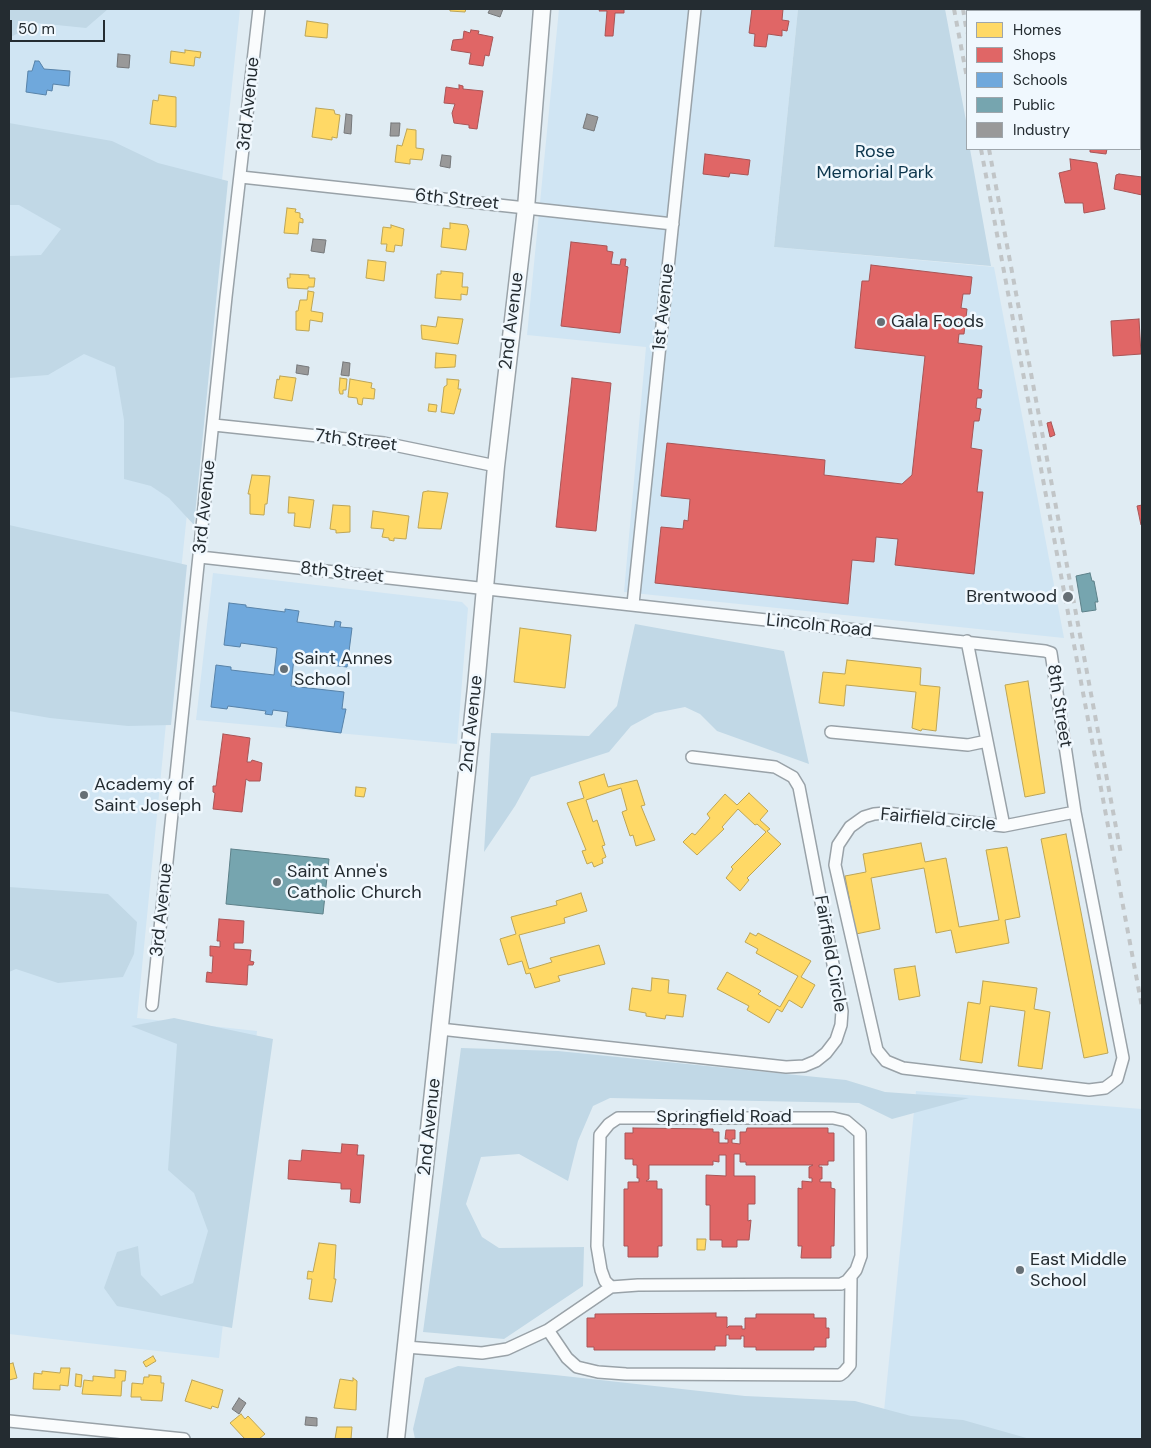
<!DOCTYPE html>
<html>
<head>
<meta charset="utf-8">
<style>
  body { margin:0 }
  #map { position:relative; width:1151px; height:1448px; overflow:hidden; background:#e0ecf3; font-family:"DM Sans",sans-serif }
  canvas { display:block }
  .frame { position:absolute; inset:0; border:10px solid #242c31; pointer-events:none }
  .legend { position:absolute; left:966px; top:10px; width:175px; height:140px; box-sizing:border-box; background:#f0f8fe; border:1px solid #9ea6ac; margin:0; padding:6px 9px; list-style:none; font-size:15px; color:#242c31 }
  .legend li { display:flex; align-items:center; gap:10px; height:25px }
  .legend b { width:25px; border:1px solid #9ea6ac }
  .scale { position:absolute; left:10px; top:20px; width:95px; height:22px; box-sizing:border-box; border:2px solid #242c31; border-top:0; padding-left:6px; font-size:15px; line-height:18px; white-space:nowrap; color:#242c31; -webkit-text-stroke:4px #f0f8fe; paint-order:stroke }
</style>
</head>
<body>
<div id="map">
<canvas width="1151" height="1448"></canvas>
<div class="frame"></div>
<ul class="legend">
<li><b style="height:14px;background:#ffd966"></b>Homes</li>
<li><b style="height:14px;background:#e06666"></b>Shops</li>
<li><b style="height:14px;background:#6fa8dc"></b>Schools</li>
<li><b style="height:14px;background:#76a5af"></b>Public</li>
<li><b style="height:14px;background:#999"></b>Industry</li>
</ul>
<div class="scale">50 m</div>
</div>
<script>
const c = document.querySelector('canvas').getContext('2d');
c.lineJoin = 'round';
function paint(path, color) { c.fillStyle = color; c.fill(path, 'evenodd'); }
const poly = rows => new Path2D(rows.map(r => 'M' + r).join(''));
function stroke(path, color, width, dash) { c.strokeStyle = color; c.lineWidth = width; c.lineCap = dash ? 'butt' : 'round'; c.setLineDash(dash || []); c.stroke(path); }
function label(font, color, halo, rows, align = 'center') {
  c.font = font + ' "DM Sans",sans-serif'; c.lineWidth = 5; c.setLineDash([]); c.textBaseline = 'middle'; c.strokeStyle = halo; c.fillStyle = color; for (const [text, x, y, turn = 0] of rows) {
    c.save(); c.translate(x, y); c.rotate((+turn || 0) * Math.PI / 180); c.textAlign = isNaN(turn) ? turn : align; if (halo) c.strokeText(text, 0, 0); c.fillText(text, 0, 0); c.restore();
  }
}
paint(poly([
  [9,9,240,9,181,571,137,1018,257,1031,219,1358,9,1334],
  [559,9,798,9,774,247,994,267,1064,638,624,592,646,347,527,335],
  [213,573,462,602,468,608,457,744,196,720],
  [916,1091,1142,1109,1142,1439,987,1439,882,1431]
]), '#d0e5f3');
paint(poly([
  [9,9,108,9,86,28,37,23,9,38],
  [798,9,945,9,967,126,967,149,970,149,991,266,774,247],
  [9,123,112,141,158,163,228,181,194,525,169,498,151,486,124,479,124,420,115,367,84,354,48,375,9,378,9,256,41,255,61,229,19,205,9,205],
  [9,525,187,565,171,725,128,726,50,718,9,711],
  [635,624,784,651,809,764,717,731,700,714,685,707,655,713,631,726,609,752,531,777,515,806,484,852,491,733,589,736,617,706],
  [9,887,108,894,137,922,134,954,123,977,58,983,16,969,9,972],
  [174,1018,273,1039,232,1328,117,1306,104,1288,117,1252,138,1246,141,1275,161,1296,193,1283,208,1231,194,1193,168,1170,177,1044,131,1026],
  [461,1048,558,1051,846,1080,885,1092,969,1098,892,1119,859,1103,610,1098,593,1106,578,1141,568,1181,519,1154,481,1157,466,1204,482,1237,499,1248,584,1247,583,1286,504,1339,423,1332],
  [458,1366,555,1375,745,1396,855,1401,911,1416,963,1420,1030,1439,415,1439,413,1429,425,1378]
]), '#c1d8e6');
const homes = poly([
  [450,9,466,9,465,12,450,11,450,9],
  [307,21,328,24,327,38,305,36,307,21],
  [185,50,201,52,200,58,195,57,194,66,170,63,171,51,185,53,185,50],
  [159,95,176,97,176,127,150,124,153,100,158,101,159,95],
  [316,108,334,110,335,114,340,115,337,138,332,137,332,140,312,137,316,108],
  [407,129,416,130,416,148,424,149,422,160,410,159,410,164,395,162,397,145,402,146,407,129],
  [287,208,296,209,295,212,300,213,300,218,303,219,303,223,299,222,298,234,284,233,287,208],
  [450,223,467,225,469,231,466,250,441,247,443,228,450,229,450,223],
  [391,225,404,229,402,246,395,245,394,252,386,251,387,244,381,244,383,227,391,228,391,225],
  [368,260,386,262,384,281,366,278,368,260],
  [441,271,463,273,462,287,468,287,467,295,461,294,461,300,435,298,437,274,441,274,441,271],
  [290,274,309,275,309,278,315,278,314,287,308,287,308,289,288,288,287,278,290,278,290,274],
  [308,291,314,292,311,311,323,313,322,322,310,320,309,331,296,330,296,311,298,311,300,300,307,300,308,291],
  [438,317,463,319,458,344,422,339,421,325,436,327,438,317],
  [436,353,456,355,455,367,435,368,436,353],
  [280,376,296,378,292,401,274,398,277,379,279,380,280,376],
  [340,378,347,379,346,390,343,390,343,394,340,394,339,390,340,378],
  [350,379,372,383,371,388,375,389,374,399,363,398,362,405,358,404,357,398,348,397,350,379],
  [447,379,459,380,458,389,461,389,454,414,441,412,444,387,447,385,447,379],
  [429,404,437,405,436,412,428,411,429,404],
  [252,475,270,476,267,504,265,504,264,515,250,514,250,494,248,494,252,475],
  [428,491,448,493,441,529,418,528,423,492,428,491],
  [289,497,314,500,310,528,294,526,295,513,288,513,289,497],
  [333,505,350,506,350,532,336,533,336,530,330,529,333,505],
  [373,511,409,516,406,539,394,538,394,541,389,540,389,538,382,537,384,529,371,528,373,511],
  [520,628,571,635,565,688,514,682,520,628],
  [847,660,921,668,920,685,940,687,936,731,922,729,921,731,912,728,916,692,846,685,844,706,819,703,823,672,845,674,847,660],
  [1028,681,1045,793,1025,797,1005,685,1028,681],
  [604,774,608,787,637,780,645,805,641,806,655,840,636,846,633,835,630,836,622,812,627,810,621,788,586,800,593,822,597,820,605,845,602,846,606,857,602,859,603,863,594,867,592,862,587,864,582,851,586,850,567,803,584,798,579,782,604,774],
  [356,787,366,788,364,797,355,796,356,787],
  [749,793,768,811,760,820,770,829,767,831,781,844,747,878,749,880,740,891,726,878,733,869,731,867,766,832,757,824,755,825,738,809,722,827,724,829,697,855,683,842,692,833,695,835,710,818,707,814,725,794,737,805,749,793],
  [1066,834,1108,1053,1084,1058,1041,839,1066,834],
  [921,843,925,862,946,858,959,927,999,920,986,850,1007,847,1020,917,1005,920,1009,943,956,953,951,930,936,933,924,868,871,878,880,929,856,934,845,876,866,872,863,854,921,843],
  [581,893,587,911,564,918,565,923,519,935,529,969,552,962,550,958,599,945,605,964,558,976,560,981,535,988,530,973,526,974,522,961,508,965,500,939,516,934,511,917,557,905,556,901,581,893],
  [750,933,756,936,758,933,811,961,801,977,815,985,802,1008,789,1000,782,1012,777,1009,769,1023,747,1010,749,1006,717,989,727,972,761,991,758,994,780,1007,798,976,756,953,758,949,745,942,750,933],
  [915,966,920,996,899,1000,894,969,915,966],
  [652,978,669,980,668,993,686,995,683,1017,666,1015,665,1019,646,1016,646,1013,629,1010,632,988,651,991,652,978],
  [983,981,1037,988,1034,1009,1050,1012,1042,1069,1018,1066,1025,1011,990,1006,982,1063,960,1060,968,1002,980,1004,983,981],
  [697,1239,706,1239,705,1250,697,1250,697,1239],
  [319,1243,336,1245,334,1279,336,1279,332,1302,309,1299,312,1279,307,1279,308,1271,313,1272,319,1243],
  [153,1356,156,1361,146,1367,143,1362,153,1356],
  [13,1363,17,1378,9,1380,9,1364,13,1363],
  [61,1368,70,1368,68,1386,60,1385,60,1390,33,1389,34,1373,42,1374,42,1371,60,1373,61,1368],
  [115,1370,126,1371,125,1381,122,1381,121,1396,82,1394,84,1380,93,1381,93,1376,115,1378,115,1370],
  [76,1374,82,1375,81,1387,75,1386,76,1374],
  [149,1375,161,1376,161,1383,164,1383,162,1401,141,1400,141,1397,131,1397,132,1383,143,1384,144,1377,149,1377,149,1375],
  [353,1378,357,1381,356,1410,334,1408,340,1379,353,1381,353,1378],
  [192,1380,223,1390,218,1408,212,1406,211,1409,185,1401,192,1380],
  [241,1414,245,1419,248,1416,265,1434,259,1439,245,1439,230,1423,241,1414],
  [337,1427,352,1427,351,1439,335,1439,337,1427]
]);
paint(homes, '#ffd966');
stroke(homes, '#bda556', 1);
const shops = poly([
  [600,9,624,9,624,13,615,13,613,36,605,36,607,11,599,11,600,9],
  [752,9,783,9,782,20,789,21,787,31,782,30,782,36,768,34,766,47,754,46,755,34,749,33,752,9],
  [471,30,479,31,478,34,493,37,489,56,485,55,483,66,469,64,471,53,451,50,453,40,463,39,464,31,470,33,471,30],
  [459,85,463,86,463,89,483,91,477,129,469,128,469,125,454,123,452,113,455,104,444,103,446,87,459,89,459,85],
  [1140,92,1142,92,1142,117,1140,118,1140,92],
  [1090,149,1107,149,1106,154,1090,152,1090,149],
  [705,154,750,160,748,175,730,173,729,177,703,174,705,154],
  [1070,159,1097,163,1105,209,1084,213,1083,203,1065,203,1059,173,1071,170,1070,159],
  [1119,174,1142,177,1142,195,1114,189,1116,175,1119,174],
  [571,242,607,246,607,251,613,252,611,264,620,265,621,259,626,259,625,266,628,267,620,333,561,326,571,242],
  [871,265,972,277,970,294,963,294,961,308,967,309,964,334,959,334,958,343,982,346,978,389,982,390,981,398,977,398,976,408,981,409,979,421,974,421,971,448,982,450,977,492,983,492,974,574,895,565,898,539,876,537,874,562,852,560,848,604,655,583,661,527,683,529,684,520,688,521,690,499,661,496,667,443,825,460,824,475,902,484,912,475,925,356,855,348,862,281,869,281,871,265],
  [1139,319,1141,354,1113,356,1111,321,1139,319],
  [572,378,611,383,596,531,556,527,572,378],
  [1051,422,1055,435,1050,437,1047,423,1051,422],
  [1142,505,1142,525,1141,525,1137,506,1142,505],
  [223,734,250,738,247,762,251,762,252,760,262,763,260,781,249,781,246,779,242,812,213,809,215,793,213,792,213,786,216,786,223,734],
  [219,919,244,921,243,943,234,943,234,949,251,950,250,961,254,962,253,965,248,965,247,985,206,982,207,972,212,973,213,956,210,956,210,946,220,947,220,941,217,941,219,919],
  [633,1128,713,1129,713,1132,719,1132,719,1143,728,1143,728,1139,725,1139,726,1130,735,1130,735,1139,732,1139,732,1143,740,1144,740,1132,746,1132,747,1128,828,1128,828,1133,834,1133,834,1161,828,1161,828,1165,819,1165,819,1167,822,1167,822,1179,820,1179,820,1182,831,1182,831,1188,835,1189,834,1246,831,1246,831,1258,801,1258,802,1246,798,1246,798,1188,802,1189,802,1181,812,1182,812,1178,809,1178,809,1167,813,1165,746,1165,746,1162,740,1162,740,1154,734,1154,734,1176,755,1176,755,1204,748,1204,748,1221,751,1220,749,1240,737,1240,737,1247,722,1247,722,1240,710,1240,710,1205,706,1205,706,1175,726,1176,726,1155,719,1155,719,1162,713,1161,713,1165,649,1165,649,1179,646,1181,657,1181,657,1189,662,1189,662,1246,658,1246,658,1257,628,1257,628,1246,624,1246,624,1189,628,1189,628,1182,639,1182,639,1178,637,1178,637,1165,633,1165,633,1159,625,1159,625,1133,633,1133,633,1128],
  [342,1144,358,1145,357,1155,364,1155,360,1203,350,1202,351,1189,341,1189,341,1183,288,1179,289,1160,301,1161,302,1150,341,1153,342,1144],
  [716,1313,716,1317,727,1317,727,1328,729,1326,742,1326,742,1329,745,1329,745,1318,756,1318,756,1314,814,1314,814,1318,826,1318,826,1328,829,1328,829,1338,826,1338,826,1347,814,1347,814,1350,756,1350,756,1347,744,1347,744,1336,741,1336,741,1339,729,1339,729,1335,726,1335,726,1346,715,1346,715,1350,594,1350,594,1347,587,1347,587,1318,595,1318,595,1314,716,1313]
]);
paint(shops, '#e06666');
stroke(shops, '#a85556', 1);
const schools = poly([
  [35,61,39,61,44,69,70,71,69,86,53,84,52,91,47,90,46,95,26,92,28,71,32,71,35,61],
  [229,603,246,605,246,607,285,612,285,609,299,611,297,622,334,627,335,621,341,622,340,627,352,628,347,667,330,665,330,662,294,658,291,686,344,692,342,709,346,709,341,733,286,726,288,712,273,710,272,715,265,714,266,711,228,706,227,709,211,707,216,665,231,667,231,670,274,675,277,648,241,643,240,647,224,645,229,603]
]);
paint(schools, '#6fa8dc');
stroke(schools, '#5883a9', 1);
const public = poly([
  [1090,573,1092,581,1094,581,1098,602,1095,602,1096,610,1082,612,1076,576,1090,573],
  [231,849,329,859,323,914,226,904,231,849]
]);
paint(public, '#76a5af');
stroke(public, '#5d8189', 1);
const industry = poly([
  [490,9,503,9,500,17,488,13,490,9],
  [118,54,130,55,129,68,117,67,118,54],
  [346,114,352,115,351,134,344,133,346,114],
  [587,114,598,117,594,131,583,128,587,114],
  [391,123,400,123,399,136,390,136,391,123],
  [442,155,451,156,450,168,440,166,442,155],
  [313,239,326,240,324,253,311,251,313,239],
  [343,362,350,363,349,376,341,375,343,362],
  [297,365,309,367,308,375,296,373,297,365],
  [239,1398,246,1403,239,1414,232,1409,239,1398],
  [306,1417,317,1418,317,1426,305,1425,306,1417]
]);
paint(industry, '#999');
stroke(industry, '#76787a', 1);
const street = poly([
  [241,177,673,224],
  [214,425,384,443,496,466],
  [200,557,1045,651,1051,653,1075,812],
  [633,604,695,9],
  [967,641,1004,826],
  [831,732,968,745,987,741],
  [1075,812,1123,1058,1117,1079,1105,1088,1089,1090,903,1068,886,1061,877,1050,835,865,838,845,850,827,864,817,874,814,886,813,1004,826,1075,812],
  [152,1005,226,297,259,9],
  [440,1029,786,1067,804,1066,816,1061,826,1053,836,1040,841,1025,842,1011,799,787,793,777,775,767,692,757],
  [548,1330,567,1358,577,1367,598,1372,626,1374,840,1375,844,1372,850,1365,851,1277],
  [406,1347,482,1353,507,1349,548,1330,611,1287,605,1281,601,1270,597,1246,600,1135,609,1124,618,1118,833,1118,846,1121,860,1133,861,1256,856,1270,847,1281,841,1284,638,1285,611,1287],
  [9,1421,184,1439]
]);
const secondary = poly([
  [1136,9,1142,9],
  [396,1439,476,687,496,466,526,208,542,9]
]);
stroke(street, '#99a2a8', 14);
stroke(secondary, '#99a2a8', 19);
stroke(street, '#fafcfd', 11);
stroke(secondary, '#fafcfd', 16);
stroke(poly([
  [954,9,967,78],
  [963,9,967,33],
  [981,149,1142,1007],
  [989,149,1121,854]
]), '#c1c5c7', 4, [6, 6]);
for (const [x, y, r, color] of [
  [881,322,5,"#666f75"],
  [1068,597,6,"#666f75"],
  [284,669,5,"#666f75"],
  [84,795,5,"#666f75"],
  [277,882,5,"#666f75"],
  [1020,1270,5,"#666f75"]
]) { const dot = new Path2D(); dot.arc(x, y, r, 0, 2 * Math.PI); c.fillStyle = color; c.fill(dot); stroke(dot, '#f0f8fe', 2); }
label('18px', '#242c31', '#f0f8fe', [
  ["3rd Avenue",249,104,-84],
  ["6th Street",457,200,6],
  ["1st Avenue",664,307,-84],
  ["2nd Avenue",512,321,-83],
  ["7th Street",356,441,7],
  ["3rd Avenue",205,507,-84],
  ["8th Street",342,573,6],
  ["Lincoln Road",819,626,6],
  ["8th Street",1059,706,81],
  ["2nd Avenue",472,724,-84],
  ["Fairfield circle",938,820,5],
  ["3rd Avenue",162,910,-84],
  ["Fairfield Circle",830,954,80],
  ["Springfield Road",724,1117],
  ["2nd Avenue",430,1127,-84]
]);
label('18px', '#0d364d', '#f0f8fe', [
  ["Rose",875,152],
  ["Memorial Park",875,173]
]);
label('18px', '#242c31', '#f0f8fe', [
  ["Gala Foods",891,322],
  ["Brentwood",1057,597,"right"],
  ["Saint Annes",294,659],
  ["School",294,680],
  ["Academy of",94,785],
  ["Saint Joseph",94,806],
  ["Saint Anne's",287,872],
  ["Catholic Church",287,893],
  ["East Middle",1030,1260],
  ["School",1030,1281]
], 'left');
</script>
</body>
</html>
